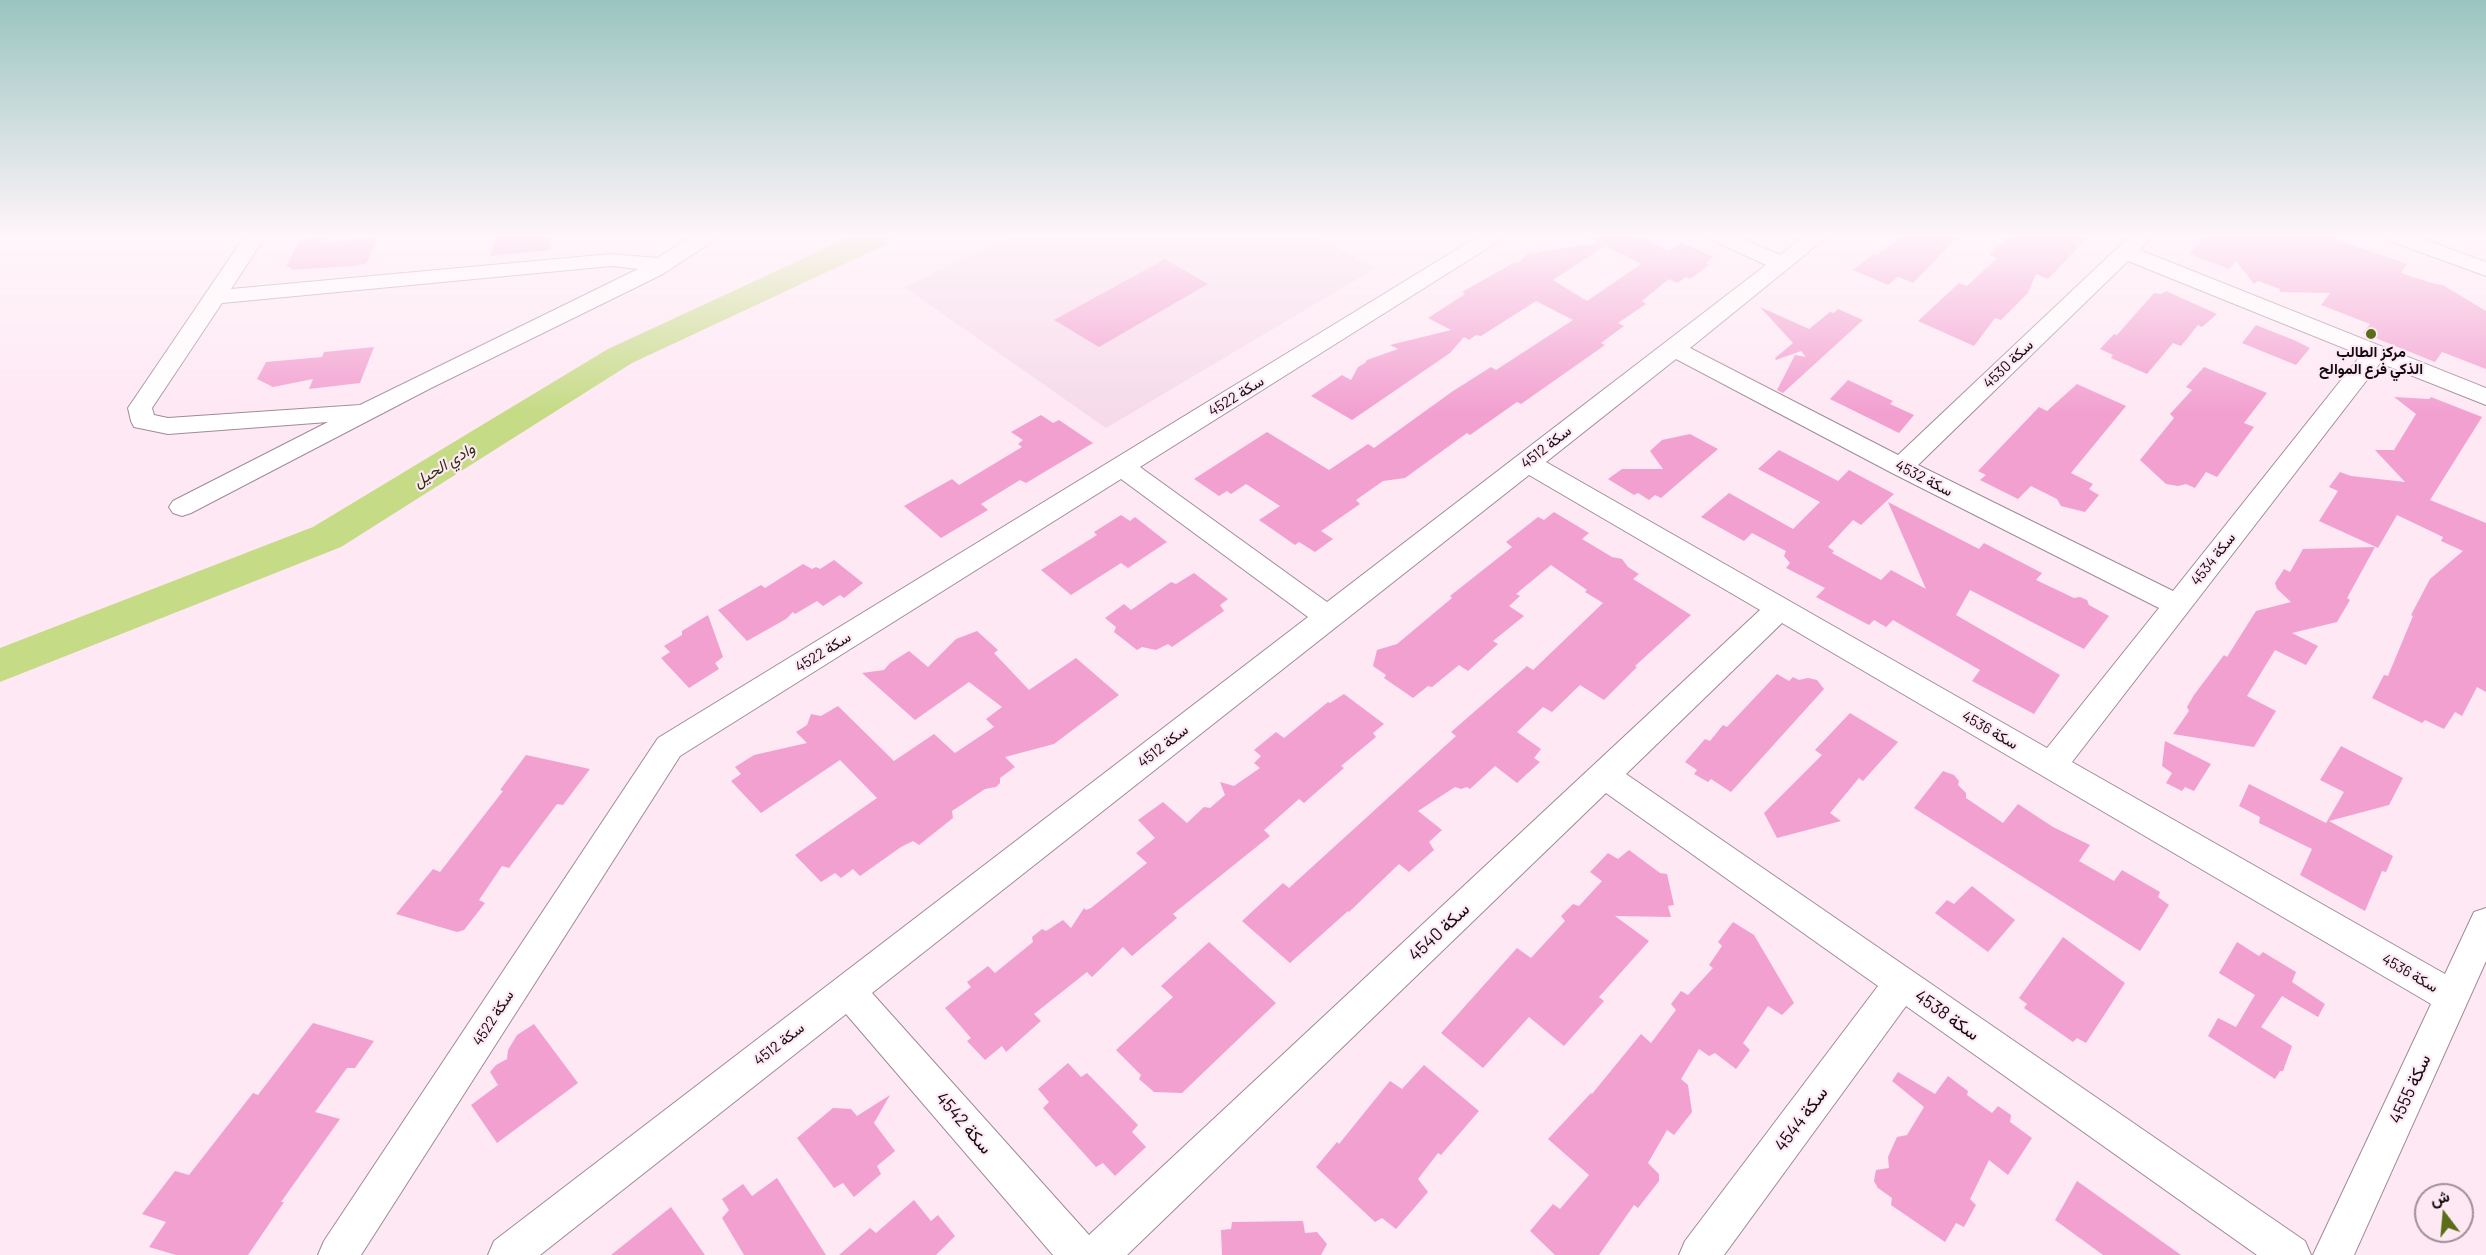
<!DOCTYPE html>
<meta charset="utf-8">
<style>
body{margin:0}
#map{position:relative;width:2486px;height:1255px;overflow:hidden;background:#fee8f4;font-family:Barlow,Vazirmatn,sans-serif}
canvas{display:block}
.north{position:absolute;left:2414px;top:1183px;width:60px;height:60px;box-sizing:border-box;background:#fee8f4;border:2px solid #9f8f98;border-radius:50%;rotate:344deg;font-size:16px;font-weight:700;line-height:24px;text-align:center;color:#110a0e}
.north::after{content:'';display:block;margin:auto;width:21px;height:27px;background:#5c6d19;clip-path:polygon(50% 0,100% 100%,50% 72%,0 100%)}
</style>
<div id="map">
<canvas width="2486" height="1255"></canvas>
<div class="north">ش</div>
</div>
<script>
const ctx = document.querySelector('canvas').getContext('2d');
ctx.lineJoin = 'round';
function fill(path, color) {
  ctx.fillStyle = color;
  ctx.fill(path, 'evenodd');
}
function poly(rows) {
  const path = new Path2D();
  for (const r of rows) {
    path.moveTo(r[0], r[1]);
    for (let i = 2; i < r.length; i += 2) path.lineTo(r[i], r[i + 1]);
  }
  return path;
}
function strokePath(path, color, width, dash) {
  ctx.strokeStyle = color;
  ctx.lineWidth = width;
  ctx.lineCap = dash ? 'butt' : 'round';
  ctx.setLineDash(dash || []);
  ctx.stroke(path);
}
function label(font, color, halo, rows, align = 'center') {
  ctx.font = font + ' Barlow,Vazirmatn,sans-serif';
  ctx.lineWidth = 4.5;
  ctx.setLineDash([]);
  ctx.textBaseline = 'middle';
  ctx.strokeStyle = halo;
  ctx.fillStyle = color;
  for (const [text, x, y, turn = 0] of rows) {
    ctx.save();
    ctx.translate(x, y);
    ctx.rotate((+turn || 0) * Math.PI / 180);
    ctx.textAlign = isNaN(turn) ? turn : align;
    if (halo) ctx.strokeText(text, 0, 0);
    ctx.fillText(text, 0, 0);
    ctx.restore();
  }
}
fill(poly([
 [1010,237,1317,237,1376,268,1106,428,904,287]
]), '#f6daea');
fill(poly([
 [850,237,891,237,887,244,632,363,341,547,0,682,0,648,313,527,608,349,850,237]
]), '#c5db85');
fill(poly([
 [326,237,324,242,377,238,367,263,356,266,291,270,291,267,286,267,299,241],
 [496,237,550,237,551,250,490,256],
 [1587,237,1642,237,1669,251,1681,242,1713,257,1706,263,1709,265,1690,279,1686,277,1677,283,1669,279,1642,301,1646,304,1618,323,1624,326,1601,343,1605,345,1521,404,1517,402,1470,435,1467,433,1405,478,1383,481,1356,500,1360,504,1321,531,1333,539,1315,552,1299,542,1295,545,1259,520,1280,506,1246,484,1231,494,1227,491,1219,496,1194,479,1267,432,1329,470,1368,444,1374,448,1453,391,1491,367,1496,370,1573,320,1536,301,1481,336,1476,335,1469,340,1464,337,1450,353,1352,420,1311,396,1342,375,1351,380,1358,367,1365,363,1367,360,1398,349,1390,345,1451,330,1428,318,1465,294,1462,292,1515,262,1518,263,1527,254,1597,243],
 [1605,246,1641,264,1587,301,1553,280],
 [1900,237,1958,237,1913,283,1898,277,1888,285,1853,270,1873,254,1877,255],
 [2009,237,2088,237,2048,279,2036,274,2028,293,2001,320,1995,318,1974,346,1918,321,1959,283,1967,286,1997,258,1989,255],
 [2204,237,2331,237,2407,264,2401,273,2435,284,2443,285,2486,311,2486,369,2442,352,2435,362,2363,333,2370,324,2321,305,2330,293,2280,292,2280,289,2258,281,2254,284,2236,261,2229,269,2189,254],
 [1165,259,1208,284,1099,347,1054,320],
 [2166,291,2217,314,2202,327,2198,325,2181,346,2173,343,2147,374,2111,358,2113,355,2100,349,2114,334,2117,335,2154,293,2161,294],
 [1760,307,1809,329,1830,312,1834,313,1838,309,1863,320,1783,393,1777,390,1795,355,1806,357,1801,351,1776,360,1775,358,1793,343],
 [2256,325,2296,341,2310,348,2296,365,2242,343],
 [374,347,360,383,309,389,313,379,273,387,257,379,266,362,322,357,324,352],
 [2204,367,2267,393,2244,423,2254,427,2217,477,2206,472,2195,488,2186,484,2178,486,2166,484,2140,460,2174,418,2170,414,2192,390,2186,387],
 [1848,380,1893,401,1890,404,1914,415,1899,433,1830,399],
 [2077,384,2126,406,2071,473,2093,484,2089,489,2099,495,2085,512,2061,506,2057,499,2031,486,2018,499,1980,480,1986,475,1978,471,2039,407,2047,411],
 [2394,397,2429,399,2431,397,2482,417,2430,500,2486,523,2486,692,2477,687,2462,716,2455,712,2444,729,2425,720,2422,723,2372,698,2384,675,2388,676,2413,616,2411,615,2430,579,2463,551,2441,541,2443,537,2397,515,2378,548,2319,521,2338,491,2329,487,2340,472,2351,476,2405,482,2375,450,2394,450,2416,414],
 [1041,415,1053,423,1059,420,1093,443,1026,483,1020,480,981,504,988,510,941,538,904,506,952,479,959,485,1022,447,1018,444,1023,440,1011,432],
 [1690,434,1718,449,1661,498,1655,495,1649,500,1638,493,1634,495,1608,479,1622,469,1663,469,1650,451,1662,440],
 [1779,450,1838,481,1849,470,1894,494,1861,525,1853,520,1828,547,1834,551,1832,553,1881,580,1891,570,1926,589,1888,502,1979,549,1984,543,2042,573,2036,580,2074,598,2080,597,2087,600,2089,605,2109,616,2084,649,1970,590,1956,615,2060,675,2034,714,1972,681,1980,670,1893,620,1886,627,1874,620,1869,625,1816,597,1825,588,1786,568,1790,563,1784,556,1786,551,1752,533,1744,541,1701,517,1729,493,1793,529,1820,502,1758,469],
 [1554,512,1589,533,1582,539,1612,557,1622,559,1628,567,1639,574,1633,579,1691,615,1635,666,1637,667,1604,700,1580,685,1552,712,1543,707,1517,732,1541,749,1534,758,1540,762,1517,783,1495,766,1470,789,1467,787,1461,789,1455,787,1418,811,1442,830,1429,842,1434,850,1409,872,1399,864,1349,912,1348,911,1290,963,1242,921,1283,883,1289,888,1456,736,1451,732,1527,666,1533,670,1603,603,1585,592,1587,590,1551,565,1516,594,1520,596,1509,606,1524,616,1493,641,1498,644,1468,671,1459,665,1432,687,1428,686,1413,698,1384,678,1386,675,1373,666,1377,650,1397,644,1452,598,1450,596,1512,547,1506,542,1538,517,1544,520],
 [1121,515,1130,521,1135,517,1167,542,1128,568,1121,563,1071,595,1041,570,1097,535,1094,532],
 [2375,547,2347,598,2350,600,2337,622,2292,633,2318,646,2306,665,2275,650,2247,696,2276,711,2254,747,2173,734,2189,711,2187,707,2194,695,2224,655,2227,657,2256,611,2291,602,2277,589,2275,583,2284,569,2290,572,2303,549],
 [834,560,863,583,844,598,840,595,823,606,817,601,795,614,793,612,786,619,747,641,718,610,761,585,765,588,803,564,812,569,816,567,820,569],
 [1194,573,1228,599,1220,605,1224,611,1172,647,1168,644,1156,650,1142,647,1137,650,1114,632,1116,627,1105,618,1124,604,1131,610,1171,582,1176,584],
 [708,615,723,657,715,663,719,669,689,688,661,658,670,652,664,646,682,635,682,631],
 [977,631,998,650,994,653,1029,690,1076,658,1119,695,1054,744,1005,757,1015,767,1000,778,1000,783,996,787,985,789,952,811,953,818,919,845,913,841,901,847,860,876,853,869,841,878,835,873,821,882,795,855,877,798,840,760,761,813,731,781,741,774,735,767,754,755,807,743,796,732,807,725,811,714,821,716,838,706,894,761,934,734,955,753,994,727,986,719,1002,707,969,682,915,720,862,673,884,670,890,663,909,651,928,667,956,639],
 [1777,674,1789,681,1793,677,1799,680,1808,678,1817,680,1824,689,1731,792,1711,779,1708,782,1694,774,1697,770,1685,762,1705,739,1710,741,1723,725,1727,727],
 [1344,694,1384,724,1373,733,1376,737,1341,766,1344,768,1304,803,1299,799,1264,830,1270,836,1173,914,1177,918,1132,956,1123,947,1092,977,1087,972,1034,1014,1041,1021,1006,1052,1002,1046,985,1060,967,1041,971,1038,945,1008,971,987,967,982,988,966,995,973,1033,942,1032,937,1042,929,1046,931,1063,920,1071,928,1084,908,1086,910,1091,908,1147,863,1136,853,1155,838,1138,820,1163,802,1187,823,1204,807,1210,808,1225,795,1220,782,1234,786,1260,768,1254,763,1261,756,1254,750,1276,732,1284,738,1328,702,1330,703],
 [1850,713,1898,742,1863,781,1859,778,1830,813,1841,821,1777,838,1764,813,1822,755,1815,750],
 [2165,741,2211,764,2194,791,2185,787,2182,791,2166,783,2172,773,2162,766],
 [2341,746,2403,778,2389,805,2329,821,2393,856,2386,872,2382,871,2365,911,2300,875,2312,849,2259,823,2260,817,2239,806,2249,784,2326,823,2344,792,2320,780],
 [526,755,590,769,563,805,557,804,509,868,502,866,479,900,485,903,464,930,457,932,396,914,433,869,440,872,503,791,500,790],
 [1943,771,1954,775,1959,781,1958,785,1966,793,1966,798,2003,823,2018,804,2053,827,2090,845,2079,861,2114,881,2122,870,2160,892,2158,897,2169,905,2140,951,1914,808],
 [1629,850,1660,873,1667,874,1674,905,1668,906,1671,917,1615,916,1649,941,1599,997,1604,1001,1564,1046,1529,1017,1483,1068,1441,1033,1517,948,1531,958,1565,921,1561,916,1573,904,1579,906,1602,881,1590,872,1608,853,1618,859],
 [1972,886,2015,920,1988,952,1935,913,1947,900,1954,904],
 [1733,922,1754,935,1794,1003,1782,1015,1768,1006,1743,1043,1750,1050,1736,1069,1715,1053,1709,1056,1699,1049,1681,1079,1688,1085,1692,1112,1674,1135,1667,1130,1648,1163,1659,1174,1659,1181,1638,1208,1634,1205,1599,1255,1555,1255,1530,1231,1553,1204,1560,1209,1589,1175,1548,1139,1591,1093,1592,1094,1641,1034,1651,1043,1676,1010,1671,1004,1681,991,1688,995,1713,968,1709,965,1722,946,1718,942],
 [2063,937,2125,983,2086,1043,2077,1038,2073,1042,2037,1017,2024,1008,2027,1004,2019,998],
 [1209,942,1276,1003,1182,1093,1154,1092,1139,1079,1141,1075,1116,1050,1173,997,1161,986],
 [2237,942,2259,956,2263,952,2296,972,2292,982,2325,1004,2318,1017,2282,996,2261,1027,2292,1046,2283,1071,2280,1071,2275,1079,2208,1036,2218,1018,2236,1027,2255,995,2219,973],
 [313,1023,374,1041,355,1068,347,1068,315,1112,340,1119,281,1202,284,1202,248,1255,176,1255,149,1247,166,1222,142,1214,175,1171,189,1175,253,1093,258,1095],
 [534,1024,578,1083,497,1143,471,1105,498,1085,490,1072,496,1065,507,1059,508,1050,517,1035],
 [1068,1063,1081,1077,1087,1073,1138,1125,1132,1132,1146,1147,1115,1176,1103,1163,1096,1167,1043,1108,1049,1102,1038,1089],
 [1424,1065,1479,1111,1441,1155,1438,1153,1418,1179,1428,1192,1396,1229,1382,1218,1375,1222,1316,1167,1337,1142,1339,1144,1390,1081,1402,1089],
 [1898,1072,1935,1094,1948,1076,1968,1091,1967,1095,1992,1113,1998,1106,2011,1115,2010,1122,2032,1138,2008,1175,1989,1160,1970,1199,1976,1205,1964,1227,1956,1223,1945,1242,1891,1205,1892,1198,1878,1188,1874,1181,1876,1170,1889,1168,1888,1157,1897,1137,1907,1135,1924,1107,1892,1081],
 [890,1095,874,1123,895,1151,877,1166,881,1174,854,1197,843,1183,834,1188,797,1138,833,1108,851,1109,857,1116],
 [777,1178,826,1255,744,1255,722,1218,729,1210,722,1199,743,1184,752,1196],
 [2077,1181,2181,1255,2103,1255,2055,1220],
 [914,1200,931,1221,938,1215,955,1236,936,1255,839,1255,870,1228,876,1233],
 [671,1207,705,1255,611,1255],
 [1303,1221,1305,1233,1317,1232,1327,1244,1321,1255,1222,1255,1221,1230,1231,1229,1232,1222]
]), '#f2a0d0');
const minor = poly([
 [244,237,265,237,231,289,611,254,657,258,691,237,716,237,713,241,663,274,431,388,191,513,182,516,173,513,169,507,173,501,328,422,168,434,134,427,131,421,128,408,244,237],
 [611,266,638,269,360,405,168,418,154,415,152,408,222,303,611,266],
 [1477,237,1502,237,1499,241,1140,467,1327,602,1766,265,1714,241,1711,237,1739,237,1780,255,1803,237,1827,237,1690,348,1898,455,2129,237,2148,237,2150,239,2140,250,2486,388,2486,405,2380,363,2072,762,2445,974,2474,912,2486,908,2486,961,2354,1255,2313,1255,2431,1004,1782,623,1626,774,2305,1241,2311,1255,2257,1255,1906,1006,1724,1255,1679,1255,1685,1241,1878,986,1606,793,1127,1255,1053,1255,846,1014,540,1255,488,1255,494,1241,1308,617,1121,479,680,756,361,1255,318,1255,324,1241,658,738,1477,237],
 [2128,261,2361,355,2173,591,1918,465,2128,261],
 [1676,359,1892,473,2159,608,2047,748,1546,462,1676,359],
 [1529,475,1760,610,1089,1235,872,993,1529,475],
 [2387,237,2418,237,2486,262,2486,276,2390,241,2387,237]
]);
strokePath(minor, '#9f8b96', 2);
fill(minor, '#fff');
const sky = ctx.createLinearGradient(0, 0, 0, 413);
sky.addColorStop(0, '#9ac4c0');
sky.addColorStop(0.57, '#fff5fa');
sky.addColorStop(1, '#fff5fa00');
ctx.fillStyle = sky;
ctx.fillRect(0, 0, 2486, 413);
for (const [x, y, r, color] of [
 [2371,334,6,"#5c6d19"]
]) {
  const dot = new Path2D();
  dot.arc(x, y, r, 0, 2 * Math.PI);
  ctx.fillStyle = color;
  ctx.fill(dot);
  strokePath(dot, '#fee8f4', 2);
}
label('bold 15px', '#110a0e', '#fee8f4', [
 ["مركز الطالب",2371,352],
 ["الذكي فرع الموالح",2371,369]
]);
label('15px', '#110a0e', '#fee8f4', [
 ["سكة 4530",2008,364,-44],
 ["سكة 4522",1236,396,-32],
 ["سكة 4512",1546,447,-38],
 ["سكة 4532",1924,478,27],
 ["سكة 4534",2213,559,-52],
 ["سكة 4522",823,652,-32],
 ["سكة 4536",1990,730,30],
 ["سكة 4512",1163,746,-38],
 ["سكة 4536",2410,973,30],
 ["سكة 4522",493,1018,-57],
 ["سكة 4512",779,1044,-38]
]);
label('italic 16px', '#2b330e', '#fee8f4', [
 ["وادي الحيل",444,465,-32]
]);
label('18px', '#110a0e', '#fee8f4', [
 ["سكة 4540",1439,932,-43],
 ["سكة 4538",1947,1015,35],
 ["سكة 4555",2410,1089,-65],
 ["سكة 4544",1801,1119,-53],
 ["سكة 4542",964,1123,49]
]);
</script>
